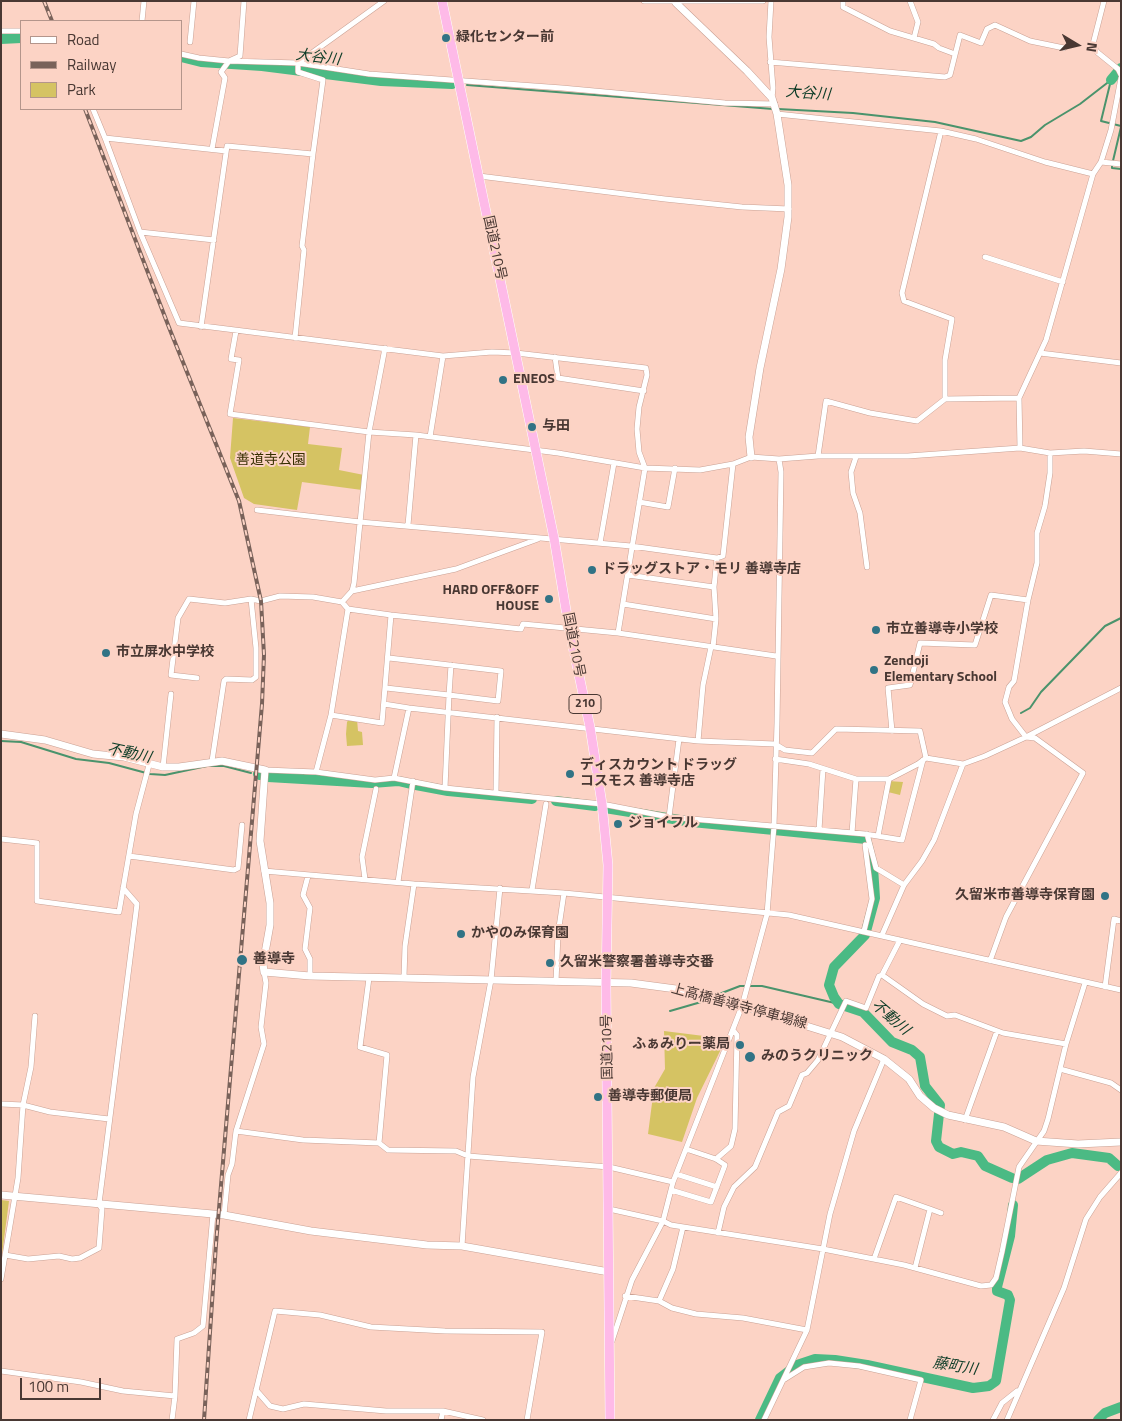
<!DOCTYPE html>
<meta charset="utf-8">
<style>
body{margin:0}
#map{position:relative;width:1122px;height:1421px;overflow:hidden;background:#fcd3c5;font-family:"Titillium Web",sans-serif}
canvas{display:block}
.frame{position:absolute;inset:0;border:2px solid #493833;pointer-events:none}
.legend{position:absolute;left:20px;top:20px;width:162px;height:90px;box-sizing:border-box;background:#fcd3c5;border:1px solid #b4958b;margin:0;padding:6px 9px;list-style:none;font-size:15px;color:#493833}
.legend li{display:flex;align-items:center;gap:10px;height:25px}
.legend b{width:25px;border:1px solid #b4958b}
.north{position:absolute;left:1052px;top:20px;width:50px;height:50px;-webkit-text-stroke:4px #fcd3c5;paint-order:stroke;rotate:99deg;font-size:14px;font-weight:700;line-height:20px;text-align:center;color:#493833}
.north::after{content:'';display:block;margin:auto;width:18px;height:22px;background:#493833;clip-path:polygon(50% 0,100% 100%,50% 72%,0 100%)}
.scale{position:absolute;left:20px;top:1378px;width:81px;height:22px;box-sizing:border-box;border:2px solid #493833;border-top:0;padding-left:6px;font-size:15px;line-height:18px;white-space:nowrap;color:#493833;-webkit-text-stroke:4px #fcd3c5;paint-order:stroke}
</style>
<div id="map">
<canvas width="1122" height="1421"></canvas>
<div class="frame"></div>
<ul class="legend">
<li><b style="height:6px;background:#fff"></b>Road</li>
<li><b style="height:6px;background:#79625a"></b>Railway</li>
<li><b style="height:14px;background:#d5c363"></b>Park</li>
</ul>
<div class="north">N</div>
<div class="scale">100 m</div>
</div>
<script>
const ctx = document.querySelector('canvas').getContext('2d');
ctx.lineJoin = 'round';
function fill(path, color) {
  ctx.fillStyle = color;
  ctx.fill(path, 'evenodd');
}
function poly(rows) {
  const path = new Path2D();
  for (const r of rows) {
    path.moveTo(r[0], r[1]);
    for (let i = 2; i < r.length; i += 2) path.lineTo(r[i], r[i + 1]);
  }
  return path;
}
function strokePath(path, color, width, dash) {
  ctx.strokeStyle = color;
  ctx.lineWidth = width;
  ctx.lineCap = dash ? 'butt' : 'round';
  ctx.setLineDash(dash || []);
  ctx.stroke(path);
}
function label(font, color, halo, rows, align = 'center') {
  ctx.font = font + ' "Titillium Web","Noto Sans JP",sans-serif';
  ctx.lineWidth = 4;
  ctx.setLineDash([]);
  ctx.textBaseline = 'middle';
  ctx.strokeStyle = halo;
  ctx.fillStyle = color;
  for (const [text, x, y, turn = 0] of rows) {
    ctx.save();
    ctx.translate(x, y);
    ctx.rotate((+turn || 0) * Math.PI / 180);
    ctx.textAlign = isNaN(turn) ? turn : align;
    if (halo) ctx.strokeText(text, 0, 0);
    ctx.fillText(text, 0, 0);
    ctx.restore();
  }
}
fill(poly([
 [233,418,310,427,308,444,342,448,339,470,364,475,362,490,302,482,297,510,254,504,244,498,230,458],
 [350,718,357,719,358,731,362,732,363,745,347,746,346,734,347,722],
 [888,781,903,782,900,795,888,792],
 [664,1031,704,1036,723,1045,697,1098,682,1142,648,1134,654,1088,665,1069],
 [1,1200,9,1201,1,1262]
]), '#d5c363');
strokePath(poly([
 [1111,80,1101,121,1121,126],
 [467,85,773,109],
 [778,109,853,113,935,122,1021,141,1031,137,1045,125,1080,104,1111,80],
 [1121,127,1112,165,1112,168,1121,169],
 [1021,713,1030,708,1041,692,1105,626,1121,618],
 [1,741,21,742,76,759,109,763,150,774,165,775,207,766,224,766,251,773],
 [714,996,740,986,762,986,839,1004],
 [670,1011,708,1000]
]), '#4a936c', 2);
strokePath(poly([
 [1,39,21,38],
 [181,57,201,62,262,66,381,81,452,84],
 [1111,80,1121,68],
 [258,774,260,775],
 [268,777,372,783,398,781,411,784],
 [416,785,448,791,532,799],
 [556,801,595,806],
 [605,808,692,822,866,839,873,867,875,898,865,935,834,967,829,985,834,997,839,1004,863,1012,892,1042,912,1050,920,1057,925,1086,940,1105,936,1141,939,1147,953,1154,961,1152,978,1156,985,1166,1012,1178],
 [1018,1179,1047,1160,1072,1153,1109,1158,1118,1166],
 [760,1420,780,1378,797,1365,815,1359,835,1360,867,1365,973,1388,989,1386,996,1381,1010,1300,1008,1295,997,1291,997,1287,1010,1236,1013,1205],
 [1098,1420,1105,1413,1121,1407]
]), '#4bba84', 10);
const street = poly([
 [644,1,763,1],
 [771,1,769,37,773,88,772,98],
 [843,1,843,7,890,31,934,44,939,48,955,54],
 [910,1,918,22,914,38],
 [1104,1,1093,44,1097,52,1118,69,1121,75],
 [142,21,144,1],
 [1,31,21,31],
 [190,42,194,1],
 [181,54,199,58,229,61,298,63,369,74,562,88,725,103,775,104],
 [770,62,945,77,950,75,960,35,981,43,987,29,995,25,1030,41,1064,48],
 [298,63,384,1],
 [93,109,105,138],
 [777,114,941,131,976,139,1045,162,1093,174],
 [941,131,902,293,904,301,952,319,945,360,945,399],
 [212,149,225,78,221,72,229,61,240,56,244,1],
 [226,151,105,138,140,232,179,323,443,356,492,352,516,353,646,368,647,375,639,407,637,429,639,452,645,468,618,633],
 [1101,162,1121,164],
 [479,176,665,199,742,207,789,209],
 [140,232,214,240],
 [985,257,1063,282],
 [201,327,227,146,313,154,323,80,298,72,298,63],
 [236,331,231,359,239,360,230,414,369,432,416,435,558,453,645,468,700,470,733,464,751,457,779,459,818,456,908,456,1020,448,1050,453,1084,451,1121,454],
 [295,338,304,250,302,246,313,154],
 [1040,353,1121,363],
 [555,357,558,378,644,391],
 [430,437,443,356],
 [1020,448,1019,398,1046,340,1093,174,1101,162,1111,130,1121,78],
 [818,456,826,401,870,413,917,421,945,399,1019,398],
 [856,457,851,472,853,493,860,513,867,567],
 [639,502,668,507,675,468],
 [257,510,360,522,631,546,717,558,714,587,716,619,713,647],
 [408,525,416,435],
 [600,543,614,463],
 [717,558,723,556,733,464],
 [628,575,714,587],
 [352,591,456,569,538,539],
 [342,602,352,591,354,583,369,432,385,348],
 [623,604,716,619],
 [389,658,501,671,498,701,449,695,445,788],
 [197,678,171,675,178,618,189,599,225,603,251,599,261,601,280,596,313,597,342,602,348,609,391,615,521,629,523,624,618,633,776,656],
 [386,688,449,695,451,665],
 [384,704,409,708,394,778],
 [409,708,698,741,775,744,785,750,812,753,836,729,920,731,926,758],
 [331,715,382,723,391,615],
 [892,731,888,688,910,685,920,643,975,645,991,595,1028,600],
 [698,741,703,685,711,647],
 [775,759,809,764,856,779,889,779,918,764,926,758,963,764,985,756,1026,737,1121,688],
 [212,761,224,681,226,679,252,680,256,677,256,648,251,599],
 [163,767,171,694],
 [265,770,316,772,375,780,394,778,445,788,602,804,669,817,865,834,902,840,923,760],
 [316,772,331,715,348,609],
 [496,793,497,717],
 [669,817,679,739],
 [819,830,823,769],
 [852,833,856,779],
 [867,834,876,868,904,885],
 [878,836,889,779],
 [1,839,37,843,37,901,119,912,136,814,149,765],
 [129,856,234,870,238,868,242,825],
 [264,871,414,884,564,893,789,915,1121,990],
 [308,876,303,895,310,908,305,949,310,959,310,976],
 [365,879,362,857,376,789],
 [398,882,413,781],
 [532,890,546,804],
 [864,931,872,899,865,845],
 [882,935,904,885,922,861,934,840,963,764],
 [900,940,882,975,923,1004,947,1016,955,1015,1003,1033,1066,1044],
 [990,961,1006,917,1083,773,1035,738,1026,737,1012,719,1005,702,1009,687,1014,681,1028,600,1037,563,1037,533,1045,506,1050,473,1050,453],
 [404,977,405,946,414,884],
 [369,978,360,1047,387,1055,379,1143],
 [556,982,558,934,564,893],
 [1105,987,1114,919,1121,921],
 [1060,1069,1111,1083,1121,1090],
 [1,1104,23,1105,50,1112,109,1119],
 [965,1120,997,1031],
 [236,1131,303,1140,379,1143,388,1150,456,1151,468,1156,609,1167,673,1182],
 [716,1159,731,1146,735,1129,737,1035,733,1030],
 [676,1174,717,1187],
 [671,1190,711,1202,725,1165,716,1159,686,1149],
 [609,1209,663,1221,671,1225,823,1249,904,1265,981,1286,991,1285,996,1278,1002,1252,1019,1167,1044,1131,1048,1119,1066,1044,1085,983],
 [930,1209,941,1213],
 [224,1215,228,1175,232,1164,236,1131,264,1044,261,1027,266,983,264,972],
 [718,1233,724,1207,734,1187,755,1167,778,1112,789,1106,802,1075,807,1073,818,1060,846,1001,866,1008,879,976,882,975],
 [462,1246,473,1077,491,980,500,888],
 [5,1255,28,1259,59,1256,72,1259,80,1258,99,1248,102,1209,99,1204,137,904,123,888],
 [874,1259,896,1197,930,1209,915,1268],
 [1,1279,18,1178,23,1105,31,1067,35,1016],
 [625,1296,659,1301,672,1308,696,1314,743,1318,807,1330],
 [659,1301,673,1269,683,1227],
 [612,1341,632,1280,663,1221,673,1182,742,1006,767,914,774,826,777,723,781,472,779,459],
 [1,1371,81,1382,123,1391,175,1396],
 [785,1379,804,1367,829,1363,859,1366,921,1380,910,1420],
 [256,1390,270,1406,283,1409,304,1404,386,1411,443,1411],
 [172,1420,175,1396,177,1339,194,1333,203,1326,213,1214],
 [249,1420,275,1311,320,1315,371,1327,445,1331,542,1332,527,1420],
 [441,1420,443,1411,483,1420],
 [764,1420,807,1330,830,1214,841,1176,854,1131,884,1059],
 [993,1420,1002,1403,1017,1391],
 [1007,1420,1064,1288,1086,1219,1100,1197,1121,1173]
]);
const secondary = poly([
 [676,3,747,71,772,98,777,114,788,185,788,217,781,269,760,368,749,437,751,457],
 [1,734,45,740,93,754,124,757,163,767,179,767,222,761,265,770,260,841,270,903,270,925,263,964,264,972,310,976,631,983,676,989,742,1006,842,1037,884,1059,909,1079,920,1096,934,1108,948,1115,1004,1127,1036,1141,1078,1144,1121,1142],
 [1,1195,224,1215,311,1231,427,1245,462,1246,609,1272]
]);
const highway = poly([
 [442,1,554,538,569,628,590,727,602,804,608,865,606,984,610,1420]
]);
strokePath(street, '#c9a194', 6);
strokePath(secondary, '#c9a194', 8);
strokePath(highway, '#fff', 10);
strokePath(street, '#fff', 5);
strokePath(secondary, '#fff', 7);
strokePath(highway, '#febae8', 9);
const rail = poly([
 [44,1,52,21],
 [85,109,170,330,239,501,261,601,264,655,262,704,216,1244,204,1420]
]);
strokePath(rail, '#79625a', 4);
strokePath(rail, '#fcd3c5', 2, [5.5]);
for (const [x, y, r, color] of [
 [446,38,5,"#317385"],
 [503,380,5,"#317385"],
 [532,427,5,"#317385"],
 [592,570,5,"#317385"],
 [549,599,5,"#317385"],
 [876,630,5,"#317385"],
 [106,653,5,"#317385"],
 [874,670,5,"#317385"],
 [570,774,5,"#317385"],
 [618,824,5,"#317385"],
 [1105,896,5,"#317385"],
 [461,934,5,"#317385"],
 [242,960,6,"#317385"],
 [550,963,5,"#317385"],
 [740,1045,5,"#317385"],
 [750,1057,6,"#317385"],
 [598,1097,5,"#317385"]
]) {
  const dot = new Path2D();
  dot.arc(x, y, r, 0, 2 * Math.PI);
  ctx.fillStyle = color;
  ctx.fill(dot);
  strokePath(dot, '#fcd3c5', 2);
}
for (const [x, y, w] of [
 [585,704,32]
]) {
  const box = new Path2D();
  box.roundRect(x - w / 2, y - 9.5, w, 19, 4);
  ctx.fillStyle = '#fcd3c5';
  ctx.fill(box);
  strokePath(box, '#493833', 1);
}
label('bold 12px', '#493833', null, [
 ["210",585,704]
]);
label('bold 14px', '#493833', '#fcd3c5', [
 ["緑化センター前",456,38],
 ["ENEOS",513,380],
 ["与田",542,427],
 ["ドラッグストア・モリ 善導寺店",602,570],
 ["HARD OFF&OFF",539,591,"right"],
 ["HOUSE",539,607,"right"],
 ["市立善導寺小学校",886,630],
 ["市立屏水中学校",116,653],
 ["Zendoji",884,662],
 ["Elementary School",884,678],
 ["ディスカウント ドラッグ",580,766],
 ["コスモス 善導寺店",580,782],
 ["ジョイフル",628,824],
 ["久留米市善導寺保育園",1095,896,"right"],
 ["かやのみ保育園",471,934],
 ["善導寺",253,960],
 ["久留米警察署善導寺交番",560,963],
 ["ふぁみりー薬局",730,1045,"right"],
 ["みのうクリニック",761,1057],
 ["善導寺郵便局",608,1097]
], 'left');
label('14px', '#493833', '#fcd3c5', [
 ["国道210号",494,248,78],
 ["国道210号",573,645,79],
 ["上高橋善導寺停車場線",739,1007,15],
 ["国道210号",608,1047,-91]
]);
label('14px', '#372f00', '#fcd3c5', [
 ["善道寺公園",271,461]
]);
label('italic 15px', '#0d3c27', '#fcd3c5', [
 ["大谷川",318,58,7],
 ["大谷川",808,94,4],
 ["不動川",129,754,12],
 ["不動川",890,1018,40],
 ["藤町川",955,1367,9]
]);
</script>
